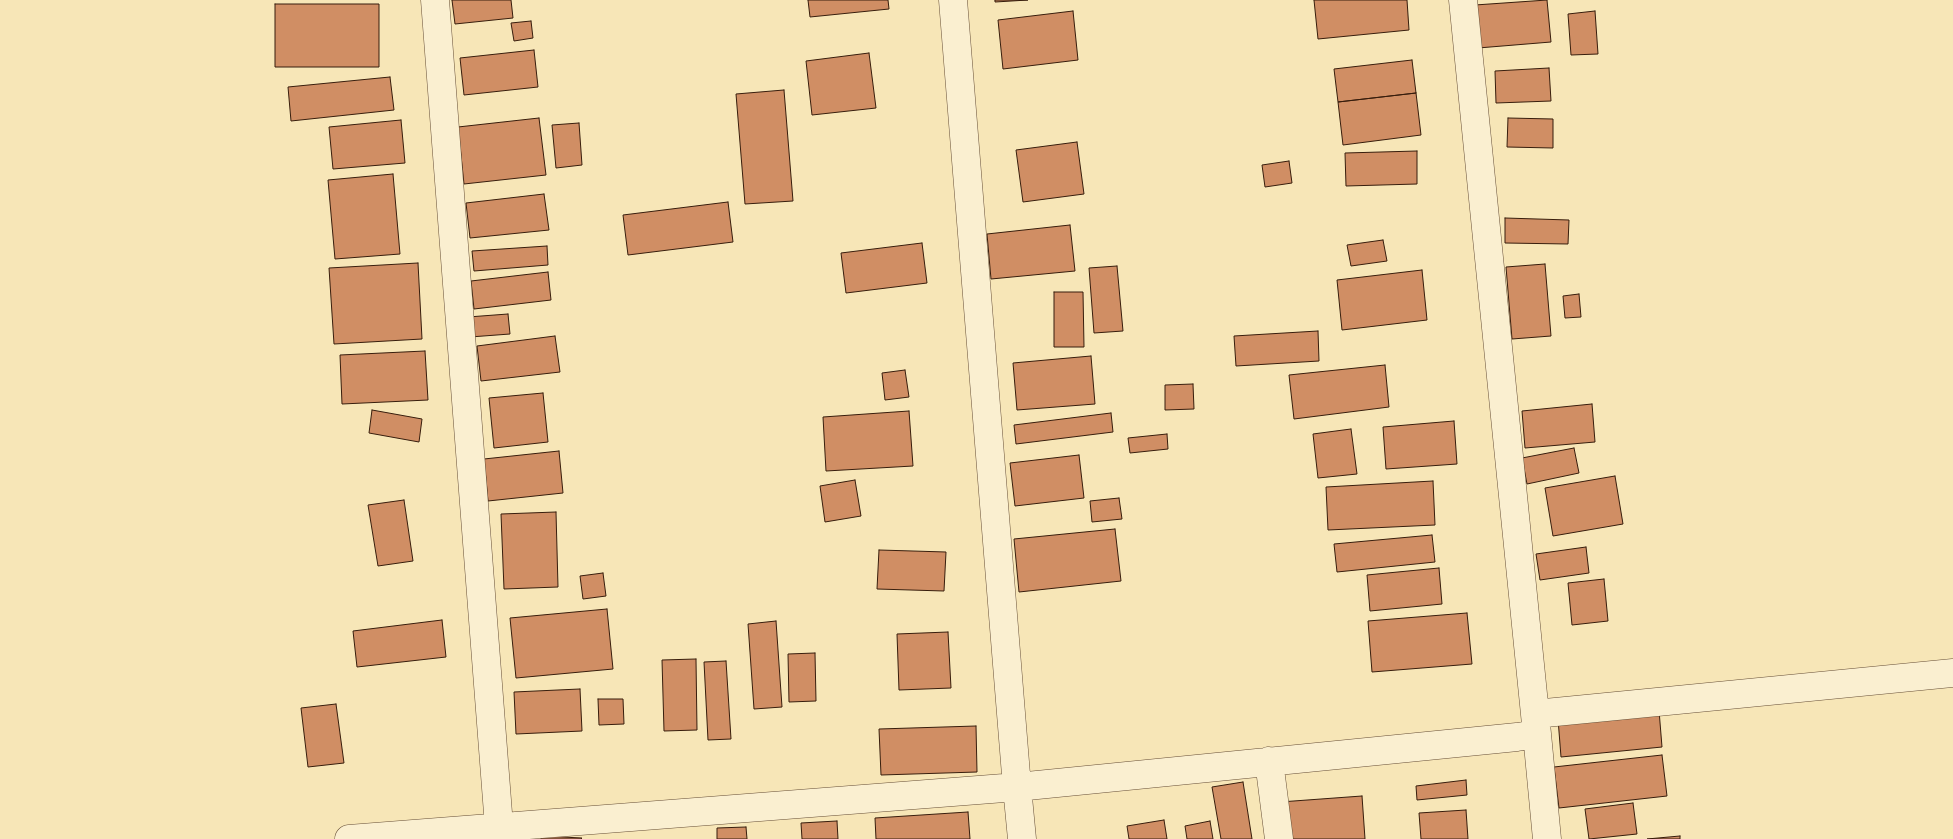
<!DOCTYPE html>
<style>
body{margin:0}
canvas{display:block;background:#f7e6b7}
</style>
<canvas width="1953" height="839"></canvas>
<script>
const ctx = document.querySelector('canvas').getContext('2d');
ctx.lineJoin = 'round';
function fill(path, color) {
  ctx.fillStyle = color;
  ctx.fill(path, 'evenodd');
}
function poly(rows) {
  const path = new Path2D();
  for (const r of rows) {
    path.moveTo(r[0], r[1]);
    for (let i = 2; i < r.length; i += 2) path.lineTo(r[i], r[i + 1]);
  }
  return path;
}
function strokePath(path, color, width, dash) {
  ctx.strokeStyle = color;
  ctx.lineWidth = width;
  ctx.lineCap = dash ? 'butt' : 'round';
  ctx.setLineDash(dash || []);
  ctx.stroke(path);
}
const building = poly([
 [452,0,511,0,513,18,455,24,452,0],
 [808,0,888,0,889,9,810,17,808,0],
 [995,0,1028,0,995,2,995,0],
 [1314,0,1407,0,1409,30,1318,39,1314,0],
 [1547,0,1551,42,1478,48,1475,5,1547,0],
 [275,4,379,4,379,67,275,67,275,4],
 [1073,11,1078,60,1003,69,998,20,1073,11],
 [1595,11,1598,54,1571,55,1568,14,1595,11],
 [531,21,533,38,514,41,511,23,531,21],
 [534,50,538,87,464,95,460,58,534,50],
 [869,53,876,108,812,115,806,61,869,53],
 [1412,60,1416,93,1338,102,1334,69,1412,60],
 [1549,68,1551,101,1496,103,1495,71,1549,68],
 [390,77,394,110,291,121,288,87,390,77],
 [784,90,793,201,745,204,736,94,784,90],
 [1416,93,1421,135,1343,145,1338,102,1416,93],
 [539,118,546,175,464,184,458,127,539,118],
 [1508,118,1553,119,1553,148,1507,147,1508,118],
 [401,120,405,163,333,169,329,127,401,120],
 [579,123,582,165,556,168,552,125,579,123],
 [1077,142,1084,194,1023,202,1016,150,1077,142],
 [1417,151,1417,184,1346,186,1345,153,1417,151],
 [1289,161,1292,183,1265,187,1262,165,1289,161],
 [393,174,400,254,335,259,328,180,393,174],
 [544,194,549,230,470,238,466,203,544,194],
 [728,202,733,242,628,255,623,215,728,202],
 [1505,218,1569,220,1568,244,1505,243,1505,218],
 [1070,225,1075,271,991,279,987,234,1070,225],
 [1383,240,1387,261,1351,266,1347,245,1383,240],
 [922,243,927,283,846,293,841,253,922,243],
 [547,246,548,265,474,271,472,251,547,246],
 [418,263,422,339,334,344,329,268,418,263],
 [1545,264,1551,336,1512,339,1506,267,1545,264],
 [1117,266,1123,331,1094,333,1089,268,1117,266],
 [1422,270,1427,320,1342,330,1337,280,1422,270],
 [548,272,551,300,474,309,471,281,548,272],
 [1054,292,1083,292,1084,347,1054,347,1054,292],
 [1579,294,1581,317,1565,318,1563,296,1579,294],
 [508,314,510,334,470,337,468,317,508,314],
 [1318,331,1319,361,1236,366,1234,336,1318,331],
 [555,336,560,372,481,381,477,346,555,336],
 [425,351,428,400,342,404,340,355,425,351],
 [1091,356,1095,404,1017,410,1013,363,1091,356],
 [1385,365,1389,407,1294,419,1289,375,1385,365],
 [905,370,909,397,885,400,882,373,905,370],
 [1193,384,1194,409,1165,410,1165,385,1193,384],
 [543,393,548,442,494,448,489,398,543,393],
 [1592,404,1595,442,1525,448,1522,411,1592,404],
 [372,410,422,419,419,442,369,433,372,410],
 [909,411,913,466,826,471,823,417,909,411],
 [1111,413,1113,432,1016,444,1014,425,1111,413],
 [1454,421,1457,464,1386,469,1383,427,1454,421],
 [1351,429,1357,474,1318,478,1313,434,1351,429],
 [1167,434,1168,449,1130,453,1128,438,1167,434],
 [1574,448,1579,473,1527,484,1522,458,1574,448],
 [559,451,563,493,488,501,484,459,559,451],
 [1079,455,1084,498,1015,506,1010,463,1079,455],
 [1615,476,1623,524,1553,536,1545,488,1615,476],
 [855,480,861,516,825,522,820,486,855,480],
 [1433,481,1435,525,1328,530,1326,487,1433,481],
 [1119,498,1122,519,1092,522,1090,501,1119,498],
 [404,500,413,561,378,566,368,505,404,500],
 [556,512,558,587,504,589,501,514,556,512],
 [1115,529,1121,581,1019,592,1014,539,1115,529],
 [1432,535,1435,562,1337,572,1334,544,1432,535],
 [1586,547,1589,573,1540,580,1536,554,1586,547],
 [879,550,946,552,944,591,877,589,879,550],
 [1439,568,1442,604,1370,611,1367,575,1439,568],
 [603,573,606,596,583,599,580,576,603,573],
 [1604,579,1608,621,1572,625,1568,583,1604,579],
 [607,609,613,669,516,678,510,618,607,609],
 [1467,613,1472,664,1372,672,1368,621,1467,613],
 [442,620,446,657,357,667,353,631,442,620],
 [776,621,782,707,754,709,748,624,776,621],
 [948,632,951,688,899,690,897,634,948,632],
 [815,653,816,701,789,702,788,654,815,653],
 [696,659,697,730,664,731,662,660,696,659],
 [726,661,731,739,708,740,704,662,726,661],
 [580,689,582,731,516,734,514,692,580,689],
 [598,699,623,699,624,724,599,725,598,699],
 [336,704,344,763,308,767,301,708,336,704],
 [1659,710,1662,747,1561,757,1558,719,1659,710],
 [976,726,977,772,881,775,879,729,976,726],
 [1662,755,1667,796,1559,808,1554,767,1662,755],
 [1466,780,1467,795,1417,800,1416,786,1466,780],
 [1243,782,1252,839,1221,839,1212,787,1243,782],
 [1362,796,1365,839,1282,839,1280,802,1362,796],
 [1633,803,1637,834,1589,839,1585,809,1633,803],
 [1466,810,1468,839,1421,839,1419,813,1466,810],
 [968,812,970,839,876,839,875,818,968,812],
 [1164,820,1167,839,1129,839,1127,826,1164,820],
 [837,821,838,839,802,839,801,823,837,821],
 [1210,821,1213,839,1187,839,1185,826,1210,821],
 [746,827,747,839,717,839,717,828,746,827],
 [541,836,582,838,581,839,541,839,541,836],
 [1680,836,1680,839,1647,839,1680,836]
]);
fill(building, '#d08e64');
strokePath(building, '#371d0c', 1);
const minor = poly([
 [435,0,500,839],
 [1535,714,1953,673],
 [1537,734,1547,839],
 [1269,761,1279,839],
 [349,839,1017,787,953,0],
 [1022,839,1017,787,1517,737,1537,734,1463,0]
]);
strokePath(minor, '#674f37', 29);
strokePath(minor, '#faefd0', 28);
</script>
